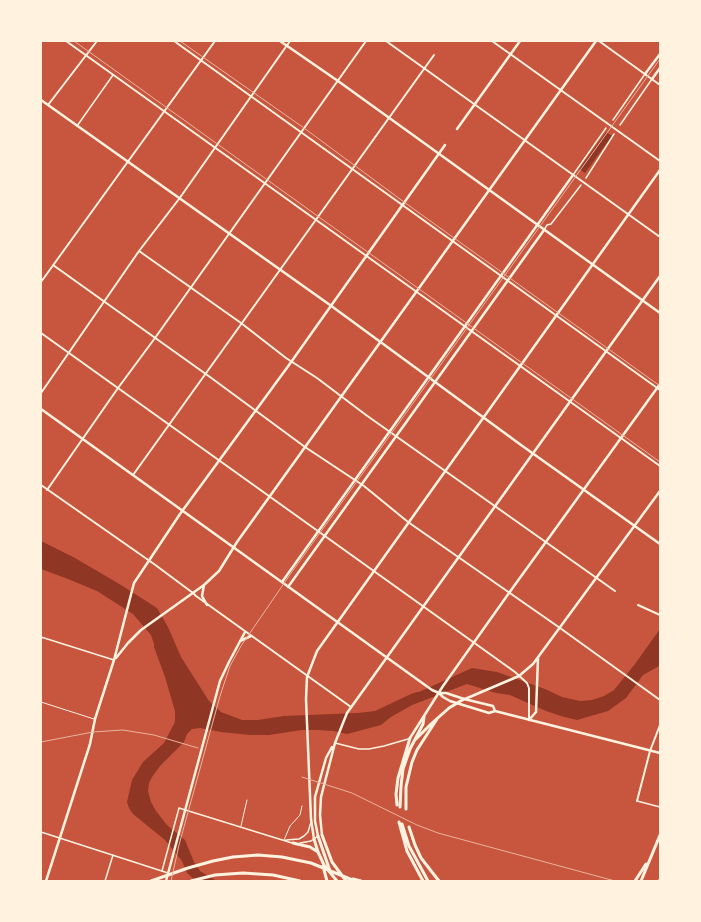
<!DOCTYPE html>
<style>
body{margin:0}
#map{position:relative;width:701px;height:922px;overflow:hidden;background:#c8553d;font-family:Quicksand,sans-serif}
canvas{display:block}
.frame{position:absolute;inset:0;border:42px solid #fff3e0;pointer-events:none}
</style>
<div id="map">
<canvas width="701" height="922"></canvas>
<div class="frame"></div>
</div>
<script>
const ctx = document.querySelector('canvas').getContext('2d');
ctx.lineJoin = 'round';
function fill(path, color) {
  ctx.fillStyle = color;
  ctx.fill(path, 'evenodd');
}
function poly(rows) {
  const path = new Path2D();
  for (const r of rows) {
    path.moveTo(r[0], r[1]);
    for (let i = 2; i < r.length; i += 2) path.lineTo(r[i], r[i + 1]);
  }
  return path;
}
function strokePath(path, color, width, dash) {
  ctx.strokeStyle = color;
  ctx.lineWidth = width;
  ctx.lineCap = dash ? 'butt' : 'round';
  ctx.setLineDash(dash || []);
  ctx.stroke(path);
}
fill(poly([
 [606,132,612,136,585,173,579,169],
 [41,541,75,558,121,585,157,608,168,627,181,657,209,701,221,712,242,720,258,720,284,716,358,713,375,711,411,694,417,692,419,692,472,668,497,672,545,689,562,697,580,701,592,700,604,696,614,690,635,664,660,629,660,664,659,666,643,675,626,698,608,711,577,720,561,716,546,711,510,695,496,693,467,684,412,705,391,717,381,725,347,734,333,731,318,730,302,730,269,735,250,735,221,732,200,728,192,729,187,734,184,742,160,766,152,777,149,783,148,791,151,802,156,811,167,825,185,840,194,862,200,871,215,880,223,881,196,881,187,873,182,861,165,840,133,814,129,808,127,802,132,780,143,762,164,743,175,722,175,711,165,677,154,647,154,644,151,635,133,614,97,591,68,579,41,569]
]), '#8f3625');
strokePath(poly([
 [41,702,94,719],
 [241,826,247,800],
 [284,840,290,826,300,815,302,806]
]), '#fff3e0', 1);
strokePath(poly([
 [613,120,645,74],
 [620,125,652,79],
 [573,175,606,128],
 [586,178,614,134],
 [544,230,547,225,551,224,581,185]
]), '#fff3e0', 1.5);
strokePath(poly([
 [77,126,113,75],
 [41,637,114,660],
 [335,743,359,749,369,749,384,746,408,739],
 [637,801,660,807],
 [41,832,168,873],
 [286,840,299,839,304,836,308,832,311,822],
 [300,843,311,841,318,836],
 [162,871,179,808,292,843],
 [105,881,113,855]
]), '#fff3e0', 1.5);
strokePath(poly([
 [66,41,660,466],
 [174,41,660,390],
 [386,41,660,237],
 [492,41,660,161],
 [599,41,660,85],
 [48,105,97,41],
 [139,251,241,323,286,358,317,378,366,415,615,591],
 [53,265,210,377,305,447,364,486,408,522,560,628,660,700],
 [41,282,215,41],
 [41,333,515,672,527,683,529,688,529,720],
 [41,393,139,251,179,199,290,41],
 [133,475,434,55],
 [41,485,154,564,193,593,196,596,351,707],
 [47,490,118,388,155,338,366,41],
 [638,605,660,615],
 [637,801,650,751,660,725]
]), '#fff3e0', 2);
strokePath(poly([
 [280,41,338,81,660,313],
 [645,74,660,54],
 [652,79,660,68],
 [41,100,330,305,521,445,660,544],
 [41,409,432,690,439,693,446,693,464,699,493,706,495,711],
 [282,582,573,175],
 [288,587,544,230],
 [240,641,251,636],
 [439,693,443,697,450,701,489,713,495,711,660,753],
 [465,699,519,676,533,664,660,491],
 [529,720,536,712,538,658],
 [410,738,443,686,509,593,660,384],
 [322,835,320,815,321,797,335,743,347,713,660,276],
 [318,836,315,821,315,797,326,758,332,747],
 [314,839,311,819,306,699,307,677,317,651,660,170],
 [166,881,220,681,229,662,245,632]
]), '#fff3e0', 2.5);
strokePath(poly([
 [457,129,520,41],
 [204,585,202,596,207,605],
 [116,658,128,643,141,630,204,585,219,571,237,542,596,41],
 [46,881,90,744,95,719,114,660,134,583,180,514,289,365,445,145]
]), '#fff3e0', 2.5);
strokePath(poly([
 [416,739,431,724,449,708,464,699],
 [397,805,396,794,398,778,410,738],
 [400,807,401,786,403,769,410,749,423,724,424,717],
 [406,809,406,787,412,762,417,750,437,719],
 [399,822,407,851,423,881],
 [402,824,409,846,428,881],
 [409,827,415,845,421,858,439,881],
 [322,835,332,862,346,881],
 [318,836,330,871],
 [314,839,318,852,324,865,337,881],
 [293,843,310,847,318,852],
 [323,866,327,881],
 [353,879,361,881],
 [151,881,188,868,213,861,233,857,258,855,282,857,311,863,355,881],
 [191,881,215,875,243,873,273,875,300,881],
 [635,881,646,864],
 [641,881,660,835],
 [659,881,660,880]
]), '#fff3e0', 3);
strokePath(poly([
 [74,41,660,462],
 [180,41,304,128,404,202,660,386],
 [171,881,179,845,220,696,230,666,241,646,289,576,660,59]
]), '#e9b49f', 1);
strokePath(poly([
 [41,742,93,732,123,730,154,735,198,748],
 [302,777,352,793,417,825,438,833,615,881]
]), '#e9b49f', 1);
</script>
